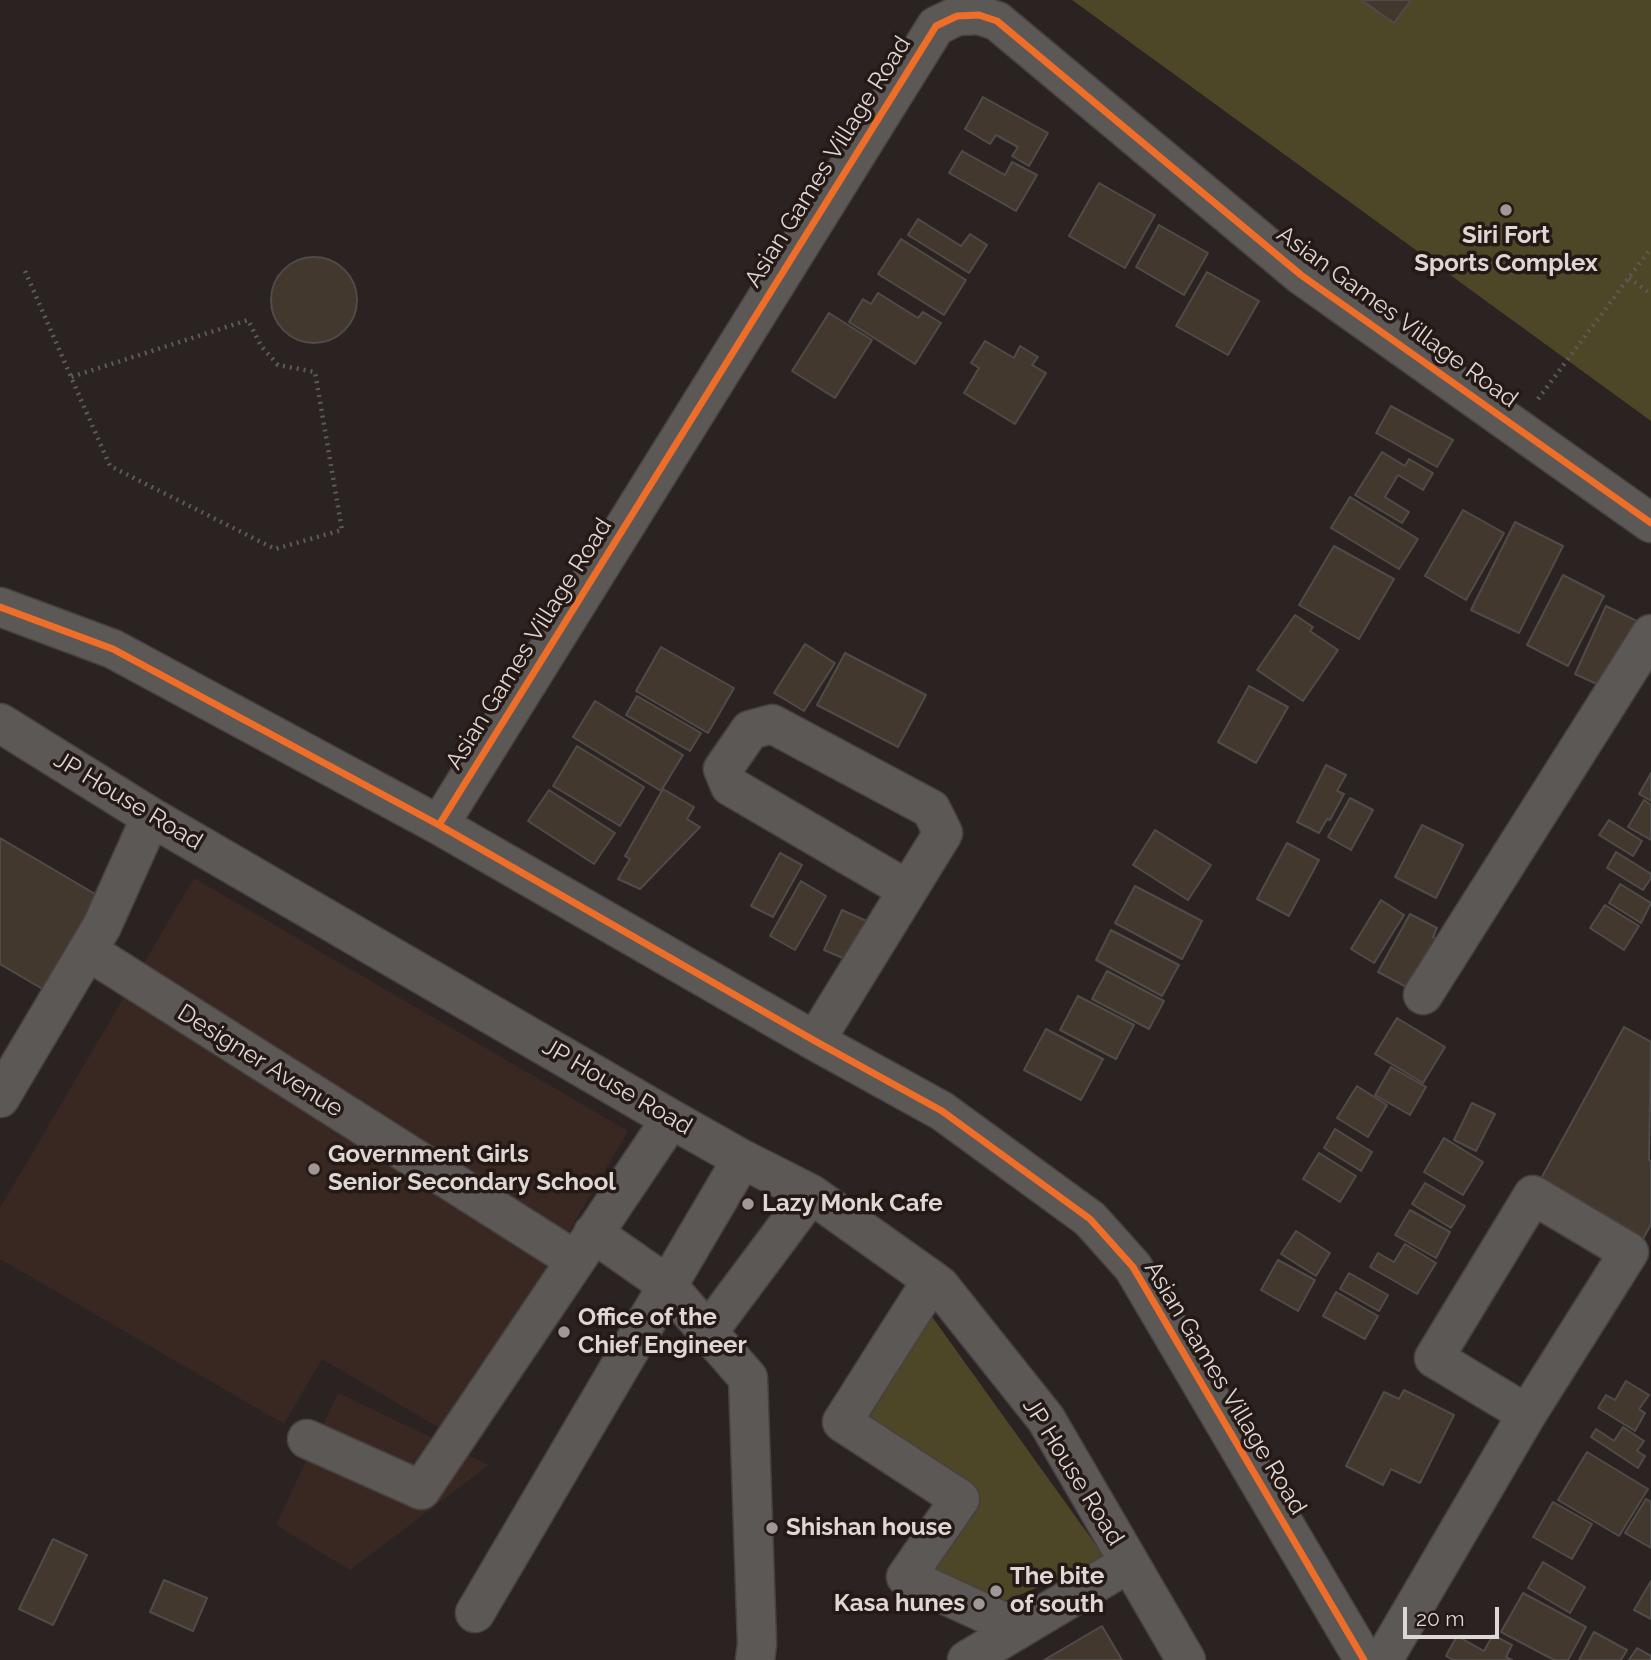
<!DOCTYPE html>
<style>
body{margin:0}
#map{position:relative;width:1651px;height:1660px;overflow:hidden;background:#2a2322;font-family:Raleway,sans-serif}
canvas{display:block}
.scale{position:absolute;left:1403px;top:1607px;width:96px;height:32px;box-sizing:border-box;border:4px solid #ded7d4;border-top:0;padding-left:9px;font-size:21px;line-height:24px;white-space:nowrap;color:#ded7d4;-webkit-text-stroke:5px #241915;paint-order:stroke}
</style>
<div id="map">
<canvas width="1651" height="1660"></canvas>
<div class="scale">20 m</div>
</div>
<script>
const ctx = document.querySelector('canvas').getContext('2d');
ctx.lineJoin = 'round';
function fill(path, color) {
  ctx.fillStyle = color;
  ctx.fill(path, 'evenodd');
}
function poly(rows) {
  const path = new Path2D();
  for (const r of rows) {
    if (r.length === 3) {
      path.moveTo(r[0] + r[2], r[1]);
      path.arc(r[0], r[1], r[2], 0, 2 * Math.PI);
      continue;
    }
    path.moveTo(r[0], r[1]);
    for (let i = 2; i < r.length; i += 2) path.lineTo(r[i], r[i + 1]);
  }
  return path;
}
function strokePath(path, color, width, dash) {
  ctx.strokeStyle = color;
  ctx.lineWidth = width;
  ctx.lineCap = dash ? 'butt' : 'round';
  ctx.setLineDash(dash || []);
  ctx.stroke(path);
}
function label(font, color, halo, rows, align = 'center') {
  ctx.font = font + ' Raleway,sans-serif';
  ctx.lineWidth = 7;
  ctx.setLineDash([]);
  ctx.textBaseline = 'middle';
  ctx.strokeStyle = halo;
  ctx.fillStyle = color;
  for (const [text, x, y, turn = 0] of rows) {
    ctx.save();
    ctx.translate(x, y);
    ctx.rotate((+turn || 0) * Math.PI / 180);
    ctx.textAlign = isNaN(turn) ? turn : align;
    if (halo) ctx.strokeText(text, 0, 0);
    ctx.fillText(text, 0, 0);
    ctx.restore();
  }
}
fill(poly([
 [194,878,628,1131,450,1434,322,1359,284,1424,0,1259,0,1208],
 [338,1393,489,1465,350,1570,276,1525]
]), '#392822');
fill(poly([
 [1072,0,1651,0,1651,421],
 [925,1307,1106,1559,988,1608,924,1571,980,1496,852,1420]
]), '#4d4627');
const building = poly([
 [1361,0,1411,0,1394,23,1361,0],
 [983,97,1048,133,1029,166,1012,156,1018,147,996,135,990,144,965,129,983,97],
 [962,151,1005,175,1012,162,1037,175,1016,211,949,173,962,151],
 [1099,183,1155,215,1125,268,1069,236,1099,183],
 [918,219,961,246,970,234,987,245,969,273,908,235,918,219],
 [1159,225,1208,253,1184,295,1136,267,1159,225],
 [901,239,966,280,944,315,878,274,901,239],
 [314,300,43],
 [1207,272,1259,301,1228,355,1176,326,1207,272],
 [878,293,918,318,923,312,941,323,915,364,849,322,863,299,871,304,878,293],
 [829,313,872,340,835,398,792,371,829,313],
 [985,341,1014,358,1020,346,1038,357,1032,365,1046,373,1015,424,964,393,979,368,971,363,985,341],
 [1391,406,1453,440,1437,467,1376,433,1391,406],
 [1382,452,1405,466,1409,459,1433,473,1423,490,1398,475,1385,497,1409,512,1402,523,1355,495,1382,452],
 [1350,497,1418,539,1399,569,1331,528,1350,497],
 [1463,510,1504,533,1466,600,1425,576,1463,510],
 [1515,522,1563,546,1519,633,1471,610,1515,522],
 [1334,546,1394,579,1359,639,1299,605,1334,546],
 [1563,575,1604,596,1568,666,1527,645,1563,575],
 [1606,606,1641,623,1610,690,1575,674,1606,606],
 [1295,615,1313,627,1310,631,1338,650,1303,701,1257,670,1295,615],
 [805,644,835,663,804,711,774,693,805,644],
 [661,647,734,688,708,733,636,691,661,647],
 [845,653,926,695,898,747,817,705,845,653],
 [1249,686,1288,707,1256,763,1218,742,1249,686],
 [637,696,701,733,690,751,626,715,637,696],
 [595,701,683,755,661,791,573,737,595,701],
 [577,746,644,787,620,826,553,786,577,746],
 [1326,765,1346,775,1337,791,1344,794,1330,820,1327,819,1319,833,1297,822,1326,765],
 [1651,773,1651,801,1639,794,1651,773],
 [663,789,694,807,687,819,700,827,640,889,618,879,630,859,625,856,663,789],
 [549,790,615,833,594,864,528,821,549,790],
 [1350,798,1373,810,1351,850,1328,837,1350,798],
 [1644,800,1651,805,1651,840,1628,827,1644,800],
 [1609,820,1642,841,1633,856,1599,835,1609,820],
 [1422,825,1463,845,1436,898,1395,877,1422,825],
 [1155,830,1211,865,1188,900,1133,865,1155,830],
 [0,838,102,898,46,991,0,964,0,838],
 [1287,843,1319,860,1289,916,1257,899,1287,843],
 [1616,852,1651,874,1651,878,1643,890,1607,868,1616,852],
 [780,853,802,865,773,917,751,906,780,853],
 [801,881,826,896,795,950,770,936,801,881],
 [1620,884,1651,903,1641,923,1609,903,1620,884],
 [1135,886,1202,921,1182,959,1115,923,1135,886],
 [1381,900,1404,915,1374,963,1351,949,1381,900],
 [1605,905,1639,926,1624,950,1590,928,1605,905],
 [842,910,871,923,852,962,824,950,842,910],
 [1410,914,1437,928,1433,937,1441,942,1416,992,1378,972,1410,914],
 [1111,930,1179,965,1162,996,1096,960,1111,930],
 [1107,971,1164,1001,1149,1029,1092,999,1107,971],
 [1078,996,1134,1025,1116,1059,1060,1030,1078,996],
 [1397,1018,1445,1047,1423,1083,1375,1054,1397,1018],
 [1624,1027,1651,1042,1649,1160,1651,1161,1651,1224,1642,1241,1538,1184,1624,1027],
 [1046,1029,1103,1059,1081,1100,1024,1070,1046,1029],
 [1391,1067,1426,1087,1410,1115,1375,1095,1391,1067],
 [1357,1086,1387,1105,1368,1137,1337,1118,1357,1086],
 [1472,1103,1495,1114,1476,1151,1454,1140,1472,1103],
 [1335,1129,1372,1152,1361,1171,1324,1148,1335,1129],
 [1444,1138,1483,1162,1463,1195,1424,1172,1444,1138],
 [1319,1153,1356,1176,1340,1202,1303,1179,1319,1153],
 [1425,1183,1465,1206,1451,1228,1412,1204,1425,1183],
 [1410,1210,1450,1232,1436,1258,1395,1235,1410,1210],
 [1296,1231,1330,1253,1316,1276,1281,1254,1296,1231],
 [1405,1244,1436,1263,1417,1294,1370,1267,1378,1253,1394,1262,1405,1244],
 [1278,1260,1315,1280,1298,1311,1261,1290,1278,1260],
 [1349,1273,1388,1295,1379,1311,1340,1289,1349,1273],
 [1336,1292,1378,1316,1365,1339,1323,1316,1336,1292],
 [1626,1381,1649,1395,1639,1409,1645,1413,1635,1431,1598,1408,1606,1395,1615,1400,1626,1381],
 [1404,1390,1454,1415,1420,1483,1391,1469,1383,1485,1346,1466,1384,1392,1399,1399,1404,1390],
 [1623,1427,1644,1441,1637,1451,1645,1456,1638,1468,1591,1437,1596,1429,1614,1441,1623,1427],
 [1587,1452,1648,1489,1619,1536,1558,1500,1587,1452],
 [1646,1499,1651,1502,1651,1548,1625,1533,1646,1499],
 [1553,1502,1592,1524,1572,1559,1533,1537,1553,1502],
 [53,1539,87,1555,53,1625,19,1609,53,1539],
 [1543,1562,1585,1587,1570,1613,1528,1588,1543,1562],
 [164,1580,207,1598,193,1631,150,1612,164,1580],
 [1651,1581,1651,1619,1634,1610,1651,1581],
 [1523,1593,1586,1627,1568,1660,1554,1660,1501,1632,1523,1593],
 [1102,1626,1122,1660,1044,1660,1102,1626],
 [1594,1632,1627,1650,1621,1660,1579,1660,1594,1632],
 [1493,1635,1512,1645,1506,1657,1512,1660,1453,1660,1446,1656,1457,1636,1484,1651,1493,1635],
 [1637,1648,1651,1656,1651,1660,1629,1660,1637,1648]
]);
fill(building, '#43382d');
strokePath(building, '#504b48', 2);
const minor = poly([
 [0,607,113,649,439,825,815,1041,942,1111,1090,1219,1133,1267,1364,1660],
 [0,723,151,817,671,1119,742,1159,811,1194,932,1280,940,1286,1046,1419,1186,1660],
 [439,825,936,26,957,16,979,15,997,21,1301,275,1651,523],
 [88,951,575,1260],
 [1423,995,1651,634],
 [815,1041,908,890,943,833,931,809,772,724,750,730,723,769,730,786,908,890],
 [0,1098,102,926,151,817],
 [593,1233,666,1284,748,1378,757,1644,755,1660],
 [932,1280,842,1422,960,1499,906,1577,1019,1629],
 [708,1332,811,1194],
 [307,1439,421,1490,671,1119],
 [475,1613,742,1159],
 [967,1660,1129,1563],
 [1383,1660,1527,1414,1629,1252,1533,1195,1434,1358,1527,1414]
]);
strokePath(minor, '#474140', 41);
strokePath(poly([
 [25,271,71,377,110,466,275,549,342,530,315,372,278,365,261,346,248,320,71,377],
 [1629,278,1651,294],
 [1538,399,1651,248]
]), '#5f5a58', 4.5, [2, 5]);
strokePath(minor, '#5c5856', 38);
strokePath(poly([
 [0,607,113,649,439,825,815,1041,942,1111,1090,1219,1133,1267,1364,1660],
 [439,825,936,26,957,16,979,15,997,21,1301,275,1651,523]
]), '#ee6e29', 7);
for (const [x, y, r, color] of [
 [1506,210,7,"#9f9896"],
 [314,1169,7,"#9f9896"],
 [748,1204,7,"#9f9896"],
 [564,1332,7,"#9f9896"],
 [772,1528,7,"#9f9896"],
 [996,1591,7,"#9f9896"],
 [979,1604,7,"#9f9896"]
]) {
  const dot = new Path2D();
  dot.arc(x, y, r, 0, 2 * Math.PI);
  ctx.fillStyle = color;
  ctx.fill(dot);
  strokePath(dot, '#241915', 2.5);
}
label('24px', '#ded7d4', '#241915', [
 ["Asian Games Village Road",828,162,-58],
 ["Asian Games Village Road",1397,317,36],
 ["Asian Games Village Road",529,644,-58],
 ["JP House Road",128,801,31],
 ["Designer Avenue",260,1061,32],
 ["JP House Road",617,1087,30],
 ["Asian Games Village Road",1225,1388,59],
 ["JP House Road",1073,1472,58]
]);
label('bold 24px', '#ded7d4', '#241915', [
 ["Siri Fort",1506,236,"center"],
 ["Sports Complex",1506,264,"center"],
 ["Government Girls",328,1155],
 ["Senior Secondary School",328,1183],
 ["Lazy Monk Cafe",762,1204],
 ["Office of the",578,1318],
 ["Chief Engineer",578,1346],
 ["Shishan house",786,1528],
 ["The bite",1010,1577],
 ["of south",1010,1605],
 ["Kasa hunes",965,1604,"right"]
], 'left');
</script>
